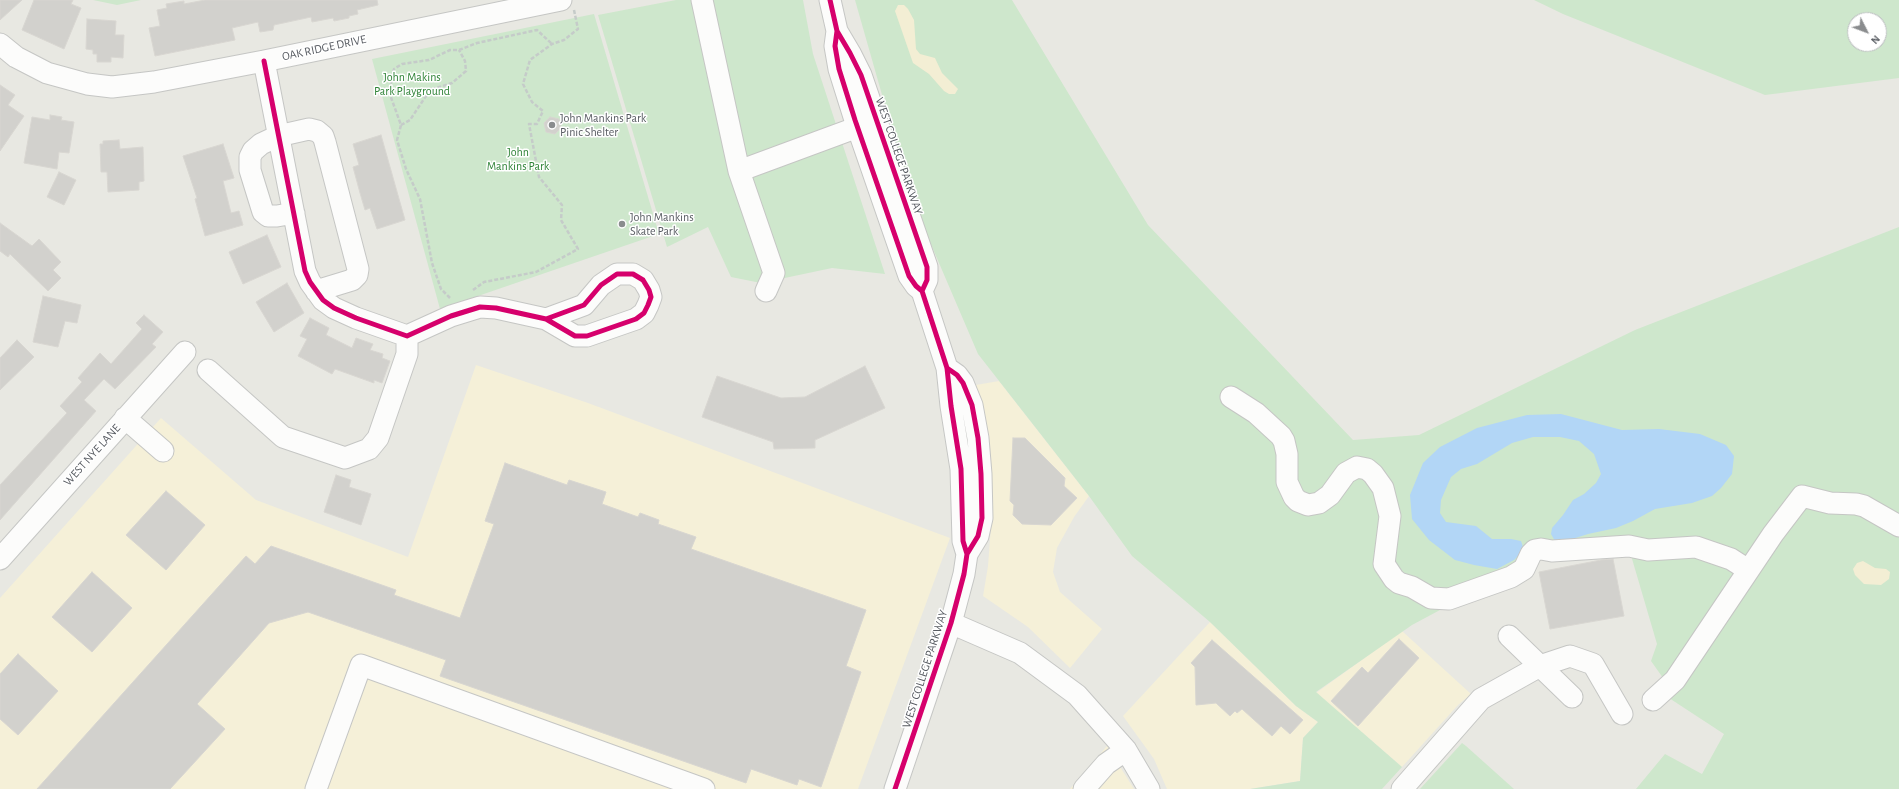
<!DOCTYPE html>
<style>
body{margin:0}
#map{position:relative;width:1899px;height:789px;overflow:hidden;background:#e8e8e2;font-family:"Alegreya Sans",sans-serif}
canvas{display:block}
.north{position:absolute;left:1847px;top:12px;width:40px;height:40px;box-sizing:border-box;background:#fff;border:1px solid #bcbdc0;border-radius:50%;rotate:132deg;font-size:11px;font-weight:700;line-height:16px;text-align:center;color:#575b61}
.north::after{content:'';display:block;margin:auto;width:14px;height:18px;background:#8a8c8e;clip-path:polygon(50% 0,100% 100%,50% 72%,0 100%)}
</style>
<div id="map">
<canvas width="1899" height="789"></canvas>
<div class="north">N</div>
</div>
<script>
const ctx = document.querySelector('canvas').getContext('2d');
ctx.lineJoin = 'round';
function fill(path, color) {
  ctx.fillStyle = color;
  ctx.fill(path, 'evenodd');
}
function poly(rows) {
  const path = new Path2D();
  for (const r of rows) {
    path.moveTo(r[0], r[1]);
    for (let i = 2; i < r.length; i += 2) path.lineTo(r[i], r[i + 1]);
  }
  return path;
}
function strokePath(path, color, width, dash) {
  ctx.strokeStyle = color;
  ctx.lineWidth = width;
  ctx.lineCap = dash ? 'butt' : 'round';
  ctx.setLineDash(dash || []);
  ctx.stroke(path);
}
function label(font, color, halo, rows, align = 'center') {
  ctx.font = font + ' "Alegreya Sans",sans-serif';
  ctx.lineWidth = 3;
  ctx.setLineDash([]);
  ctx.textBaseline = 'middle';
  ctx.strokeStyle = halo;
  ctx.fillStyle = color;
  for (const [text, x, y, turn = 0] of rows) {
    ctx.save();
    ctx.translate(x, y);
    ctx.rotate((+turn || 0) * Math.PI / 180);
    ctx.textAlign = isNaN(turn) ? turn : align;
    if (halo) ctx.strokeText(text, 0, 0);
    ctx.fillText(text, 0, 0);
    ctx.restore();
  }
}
fill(poly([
 [476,365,588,403,950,538,858,789,0,789,0,598,161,418,256,500,408,557],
 [999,381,1089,496,1074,517,1057,548,1053,572,1060,592,1102,629,1070,668,1028,627,983,596,988,566,992,513,987,442,976,385],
 [1210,622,1296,706,1318,722,1303,738,1300,781,1250,789,1167,789,1154,759,1123,716],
 [1402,631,1471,694,1458,705,1402,767,1316,693],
 [1107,746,1134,789,1070,789]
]), '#f5f0d8');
fill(poly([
 [93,0,141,0,117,5],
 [676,0,803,0,813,54,885,274,832,268,761,283,731,277,708,227,667,247,598,15],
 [855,0,1012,0,1148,225,1353,440,1419,435,1635,330,1899,227,1899,789,1636,789,1665,754,1702,774,1724,734,1669,698,1673,692,1651,661,1657,644,1630,552,1539,557,1412,625,1316,692,1402,767,1382,789,1250,789,1300,781,1303,738,1318,722,1296,706,1210,622,1132,556,1089,496,978,354,912,200],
 [1534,0,1899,0,1899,78,1765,95,1563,14],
 [1855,20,1879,20,1879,44,1855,44],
 [594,14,659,234,440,309,372,59],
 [1462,743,1466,746,1514,789,1420,789]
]), '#cee7cc');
fill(poly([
 [898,5,904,5,908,9,914,20,916,49,920,54,935,58,942,73,958,89,955,94,949,94,944,91,929,74,913,63,895,11],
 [1863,561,1875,568,1886,569,1890,572,1889,579,1881,585,1864,584,1855,575,1853,569,1857,563]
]), '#f3eed4');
fill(poly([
 [1561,414,1622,430,1659,429,1700,434,1726,445,1734,456,1732,474,1721,488,1712,496,1692,503,1655,509,1633,521,1616,528,1588,534,1566,541,1555,541,1551,534,1552,528,1563,515,1573,500,1584,494,1596,483,1601,474,1594,454,1579,441,1560,437,1533,437,1512,443,1477,464,1461,469,1451,477,1441,500,1440,513,1446,522,1476,526,1492,539,1511,539,1521,541,1524,550,1514,560,1497,569,1474,565,1455,560,1429,540,1412,519,1410,495,1423,463,1440,447,1477,428,1527,415]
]), '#b2d6f6');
const building = poly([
 [0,0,22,0,0,20,0,0],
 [34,0,73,0,71,4,81,8,64,49,22,30,34,0],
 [205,0,377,0,378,5,357,10,358,14,349,16,349,18,334,21,333,18,312,22,311,17,274,25,273,30,260,32,258,22,232,28,235,40,155,56,149,28,160,26,157,10,167,8,166,4,184,1,184,4,205,0],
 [87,19,116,21,115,35,124,35,123,58,111,57,111,62,97,62,97,54,93,54,93,50,86,49,87,19],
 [0,85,15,95,8,105,24,116,0,151,0,85],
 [50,115,62,117,61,120,74,122,69,153,59,152,57,169,24,163,32,117,50,120,50,115],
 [550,117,559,119,561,128,555,134,546,132,544,123,550,117],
 [381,135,405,220,377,229,370,208,365,210,360,193,353,167,359,165,353,144,381,135],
 [119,140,120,149,143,147,144,181,139,182,139,190,108,192,107,172,101,172,100,144,103,144,103,141,119,140],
 [223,144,234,178,223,181,231,213,239,211,243,225,205,236,195,199,197,198,183,156,223,144],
 [59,172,76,180,64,205,47,197,59,172],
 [0,223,32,246,39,239,61,262,53,270,61,278,48,291,10,254,8,257,0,251,0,223],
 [267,235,281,267,243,284,229,252,267,235],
 [287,283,304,313,274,332,256,302,287,283],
 [43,296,81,305,77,323,65,321,58,347,33,342,43,296],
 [144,315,163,332,152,344,156,347,115,389,104,379,84,400,96,411,0,520,0,485,67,413,60,406,82,382,78,378,100,353,111,364,142,329,136,323,144,315],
 [310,318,329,328,326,335,352,348,356,338,373,344,370,350,383,354,382,358,390,361,382,383,374,380,374,383,335,369,332,374,298,356,307,339,300,336,310,318],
 [17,340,34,357,0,390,0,358,17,340],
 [865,366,885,408,815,440,815,448,774,449,773,442,702,417,717,376,781,398,805,397,865,366],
 [1013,438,1025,438,1065,478,1064,486,1077,498,1051,525,1022,524,1013,515,1014,505,1010,501,1013,438],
 [505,463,567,485,569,480,606,492,602,504,638,517,640,513,659,520,658,524,696,537,691,549,866,610,846,666,861,672,821,787,799,779,797,785,751,769,746,783,440,676,446,660,308,612,269,623,197,704,225,729,170,789,37,789,246,556,255,564,271,546,396,590,394,595,460,618,494,524,485,521,505,463],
 [336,475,351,480,349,487,371,494,361,525,324,512,336,475],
 [166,491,205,525,166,570,126,535,166,491],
 [1613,559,1624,616,1550,629,1539,572,1601,560,1613,559],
 [92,572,132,608,92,652,52,617,92,572],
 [1399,639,1419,658,1358,726,1331,701,1362,667,1368,673,1399,639],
 [1212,640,1303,720,1290,734,1281,726,1272,736,1242,709,1237,713,1235,711,1230,716,1216,703,1196,705,1195,667,1191,663,1212,640],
 [18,654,58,691,18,735,0,719,0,674,18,654]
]);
fill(building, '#d2d1cd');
strokePath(building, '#d8d6d1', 1);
const minor = poly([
 [702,0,739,171,774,273,766,291],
 [830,0,837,31,835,46,839,69,855,120,909,276,916,286,922,291,947,368,951,406,961,469,963,541,967,554],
 [837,31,850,53,861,75,927,267,927,280,922,291],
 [0,44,16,57,47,73,87,84,112,87,154,82,264,61,561,0],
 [264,61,305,271,310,282,323,300,334,308,356,318,407,336,451,316,480,307,496,308,546,319,575,336,587,336,636,319,644,313,648,305,651,297,649,290,643,280,633,274,617,274,601,285,584,305,546,319],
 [739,171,858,127],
 [294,213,277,216,268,216,263,212,250,170,250,157,253,151,261,144,278,136,309,129,317,131,323,136,325,142,358,269,357,275,352,280,316,291],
 [208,370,283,437,345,458,369,449,378,438,407,354,407,336],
 [1231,397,1256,413,1281,436,1284,441,1287,454,1287,482,1294,497,1298,501,1308,505,1319,503,1330,495,1346,473,1357,467,1367,469,1373,474,1383,488,1390,516,1384,564,1394,579,1399,583,1412,587,1431,598,1449,599,1511,577,1524,569,1531,554,1535,550,1541,549,1552,551,1629,546,1648,550,1696,547,1731,559,1748,570],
 [125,418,163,451],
 [0,559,185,352],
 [951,623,1020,653,1077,695,1126,750,1149,789],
 [1509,636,1572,697],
 [1653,700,1675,680,1773,534,1802,496,1830,503,1856,504,1864,506,1899,526],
 [316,789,361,665,704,789],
 [895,789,951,623,964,574,967,554,978,536,982,518,981,474,978,438,972,405,963,383,957,375,947,368],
 [1084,789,1106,764,1126,750],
 [1402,789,1481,699,1540,666,1570,656,1593,664,1622,714]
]);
strokePath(minor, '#c5c6c4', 23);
strokePath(poly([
 [401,125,410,120,430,90,452,83,466,71,465,61,459,50],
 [473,290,484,282,536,272,578,249,561,220,562,205,539,177,529,124,537,124,543,111,532,102,523,84,530,60,552,44,564,40,578,29,574,10],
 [450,298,441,289,432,263,420,199,406,169,397,140,401,125,389,92,394,69,402,64,429,60,450,50,459,50,477,43,537,30,552,44]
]), '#c5cbc9', 2.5, [4, 2]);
strokePath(minor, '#fcfcfb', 21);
strokePath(poly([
 [830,0,837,31,835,46,839,69,855,120,909,276,916,286,922,291,947,368,951,406,961,469,963,541,967,554],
 [837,31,850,53,861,75,927,267,927,280,922,291],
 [264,61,305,271,310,282,323,300,334,308,356,318,407,336,451,316,480,307,496,308,546,319,575,336,587,336,636,319,644,313,648,305,651,297,649,290,643,280,633,274,617,274,601,285,584,305,546,319],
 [895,789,951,623,964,574,967,554,978,536,982,518,981,474,978,438,972,405,963,383,957,375,947,368]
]), '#d6006c', 5);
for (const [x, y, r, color] of [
 [552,125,4,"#8a8c8e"],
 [622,224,4,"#8a8c8e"]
]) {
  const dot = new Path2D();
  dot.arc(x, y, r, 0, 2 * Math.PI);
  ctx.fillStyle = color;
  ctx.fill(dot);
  strokePath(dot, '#fff', 1.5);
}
label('12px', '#575b61', '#fff', [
 ["OAK RIDGE DRIVE",324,48,-12],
 ["WEST COLLEGE PARKWAY",899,156,71],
 ["WEST NYE LANE",92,455,-48],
 ["WEST COLLEGE PARKWAY",925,669,-72]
]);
label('12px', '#2e8236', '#fff', [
 ["John Makins",412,77],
 ["Park Playground",412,91],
 ["John",518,152],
 ["Mankins Park",518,166]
]);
label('12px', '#575b61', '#fff', [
 ["John Mankins Park",560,118],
 ["Pinic Shelter",560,132],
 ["John Mankins",630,217],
 ["Skate Park",630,231]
], 'left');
</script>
